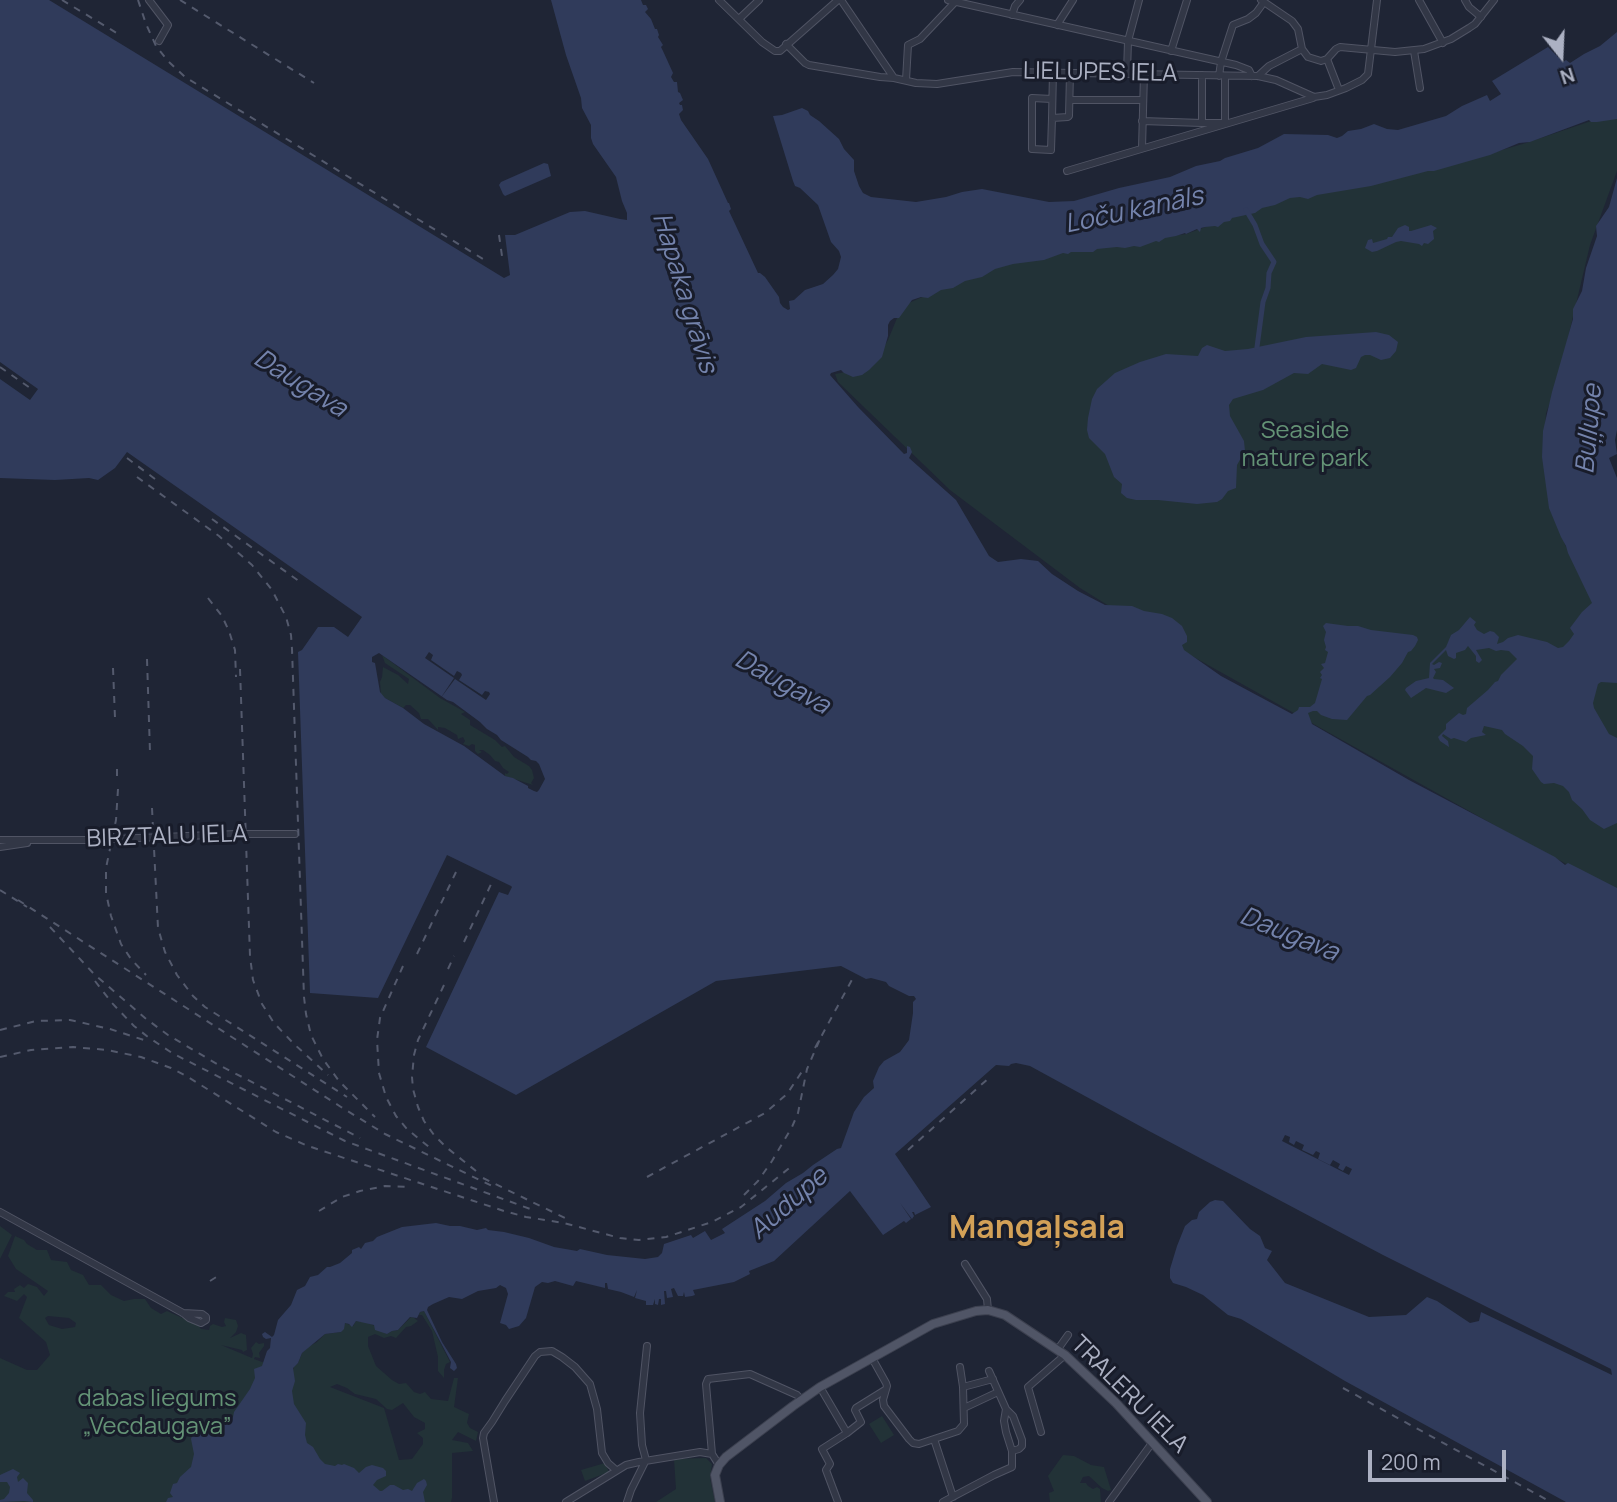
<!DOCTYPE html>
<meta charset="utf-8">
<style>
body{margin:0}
#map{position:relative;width:1617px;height:1502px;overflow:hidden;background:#1f2535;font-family:Manrope,sans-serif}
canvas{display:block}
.north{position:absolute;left:1526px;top:21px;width:70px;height:70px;-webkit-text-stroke:5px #181c2a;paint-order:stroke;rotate:162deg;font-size:19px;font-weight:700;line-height:28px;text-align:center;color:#acb1c3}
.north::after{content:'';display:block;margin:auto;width:24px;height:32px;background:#acb1c3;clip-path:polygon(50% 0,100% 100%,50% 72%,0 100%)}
.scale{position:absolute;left:1368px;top:1450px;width:138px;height:32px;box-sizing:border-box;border:4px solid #acb1c3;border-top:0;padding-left:9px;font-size:21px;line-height:24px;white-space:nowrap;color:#acb1c3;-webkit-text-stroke:5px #181c2a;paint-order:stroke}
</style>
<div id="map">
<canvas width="1617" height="1502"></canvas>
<div class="north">N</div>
<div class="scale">200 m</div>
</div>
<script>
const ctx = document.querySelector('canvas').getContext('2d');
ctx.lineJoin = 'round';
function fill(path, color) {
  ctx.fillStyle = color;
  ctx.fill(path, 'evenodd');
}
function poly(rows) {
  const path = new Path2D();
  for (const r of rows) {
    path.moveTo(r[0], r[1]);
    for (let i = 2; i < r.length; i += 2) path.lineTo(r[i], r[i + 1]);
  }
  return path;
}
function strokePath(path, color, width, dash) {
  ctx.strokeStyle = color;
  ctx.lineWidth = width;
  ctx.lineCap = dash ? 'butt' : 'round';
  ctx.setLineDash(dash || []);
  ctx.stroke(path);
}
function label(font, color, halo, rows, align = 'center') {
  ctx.font = font + ' Manrope,sans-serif';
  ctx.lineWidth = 6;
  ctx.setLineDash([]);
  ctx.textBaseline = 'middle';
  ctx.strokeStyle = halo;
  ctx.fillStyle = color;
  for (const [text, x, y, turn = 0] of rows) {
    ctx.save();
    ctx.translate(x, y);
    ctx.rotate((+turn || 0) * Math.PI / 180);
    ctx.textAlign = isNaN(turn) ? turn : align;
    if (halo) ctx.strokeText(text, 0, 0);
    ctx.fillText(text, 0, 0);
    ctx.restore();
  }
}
fill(poly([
 [1612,114,1617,114,1617,171,1590,245,1557,384,1546,413,1544,446,1565,545,1617,633,1617,891,1512,835,1174,646,1080,588,950,490,838,382,835,374,872,367,888,340,902,306,994,265,1041,254,1186,234,1300,193,1471,159,1526,143],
 [382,655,440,698,465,712,461,714,470,720,470,725,495,740,502,747,505,746,514,757,529,766,532,770,534,778,531,783,533,785,505,776,505,773,507,774,509,772,503,768,499,762,495,761,490,755,483,750,479,750,482,752,478,754,475,751,475,745,472,744,469,746,463,744,465,741,463,737,458,739,457,735,445,728,438,727,438,730,428,719,421,719,419,713,410,705,406,705,403,708,385,698,381,695,380,682,382,677,383,667,398,675,408,684,409,679,385,663],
 [0,1226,12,1235,0,1259],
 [15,1236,24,1240,27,1244,37,1250,47,1250,51,1260,67,1262,71,1270,83,1275,89,1285,101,1285,111,1295,124,1301,134,1299,145,1299,151,1308,161,1314,167,1311,198,1325,201,1329,209,1330,210,1326,213,1324,222,1327,226,1326,224,1322,225,1318,236,1320,238,1326,236,1332,230,1338,241,1333,246,1335,247,1350,243,1352,242,1350,221,1345,252,1358,253,1354,251,1348,256,1342,259,1344,264,1343,264,1346,259,1353,260,1358,255,1357,254,1359,292,1373,294,1366,298,1363,302,1353,308,1347,317,1342,325,1334,341,1332,345,1323,353,1326,356,1321,366,1322,375,1326,387,1334,392,1331,398,1330,411,1317,414,1318,418,1321,411,1326,406,1327,396,1338,391,1336,384,1338,375,1334,368,1337,368,1346,376,1366,392,1380,399,1384,406,1383,414,1392,420,1394,425,1392,431,1399,448,1401,454,1378,458,1378,454,1407,469,1414,467,1423,470,1428,478,1432,476,1441,458,1432,452,1440,468,1443,473,1451,452,1453,452,1498,451,1502,0,1502,0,1358,27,1370,37,1370,50,1355,46,1342,19,1318,27,1297,24,1294,17,1301,4,1296,8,1292,15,1292,14,1289,20,1285,24,1288,28,1284,37,1287,44,1296,48,1291,16,1269,8,1256],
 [48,1316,69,1318,76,1323,75,1327,62,1329,49,1325,45,1318],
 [337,1384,347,1388,355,1394,376,1399,387,1409,392,1410,403,1403,414,1417,425,1423,425,1429,417,1433,423,1438,423,1444,412,1459,399,1460,384,1408,330,1387],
 [424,1311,450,1362,446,1364,444,1370,444,1378,438,1371,438,1357,432,1331,422,1315,419,1315,420,1312],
 [882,1416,894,1435,881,1443,869,1424],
 [1063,1455,1074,1456,1091,1465,1104,1467,1111,1490,1108,1491,1102,1488,1089,1476,1083,1477,1080,1483,1086,1483,1088,1486,1093,1489,1097,1487,1100,1489,1101,1502,1050,1502,1049,1493,1054,1491,1048,1476],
 [706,1458,712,1464,710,1478,715,1502,656,1502,676,1489,674,1459],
 [605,1463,609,1472,585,1481,581,1470]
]), '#223237');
fill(poly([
 [0,0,49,0,504,278,510,275,505,235,515,235,570,212,585,211,620,219,627,220,627,213,622,201,616,177,593,144,591,138,591,125,582,108,581,98,566,55,551,0,641,0,643,5,646,5,648,9,645,12,651,19,655,29,657,29,659,35,658,37,663,45,661,47,663,51,673,73,671,77,674,82,677,82,678,92,680,93,683,100,679,103,680,105,682,105,683,110,679,114,681,120,708,159,728,203,729,203,731,209,729,211,758,273,760,273,765,277,779,297,780,303,783,307,788,310,790,309,789,301,794,300,805,290,823,284,833,275,838,269,841,257,839,251,831,242,818,205,800,188,795,186,793,181,773,116,782,115,802,108,808,111,810,115,819,121,839,139,844,149,854,160,854,171,859,186,863,193,871,197,916,202,946,197,962,192,982,189,1049,202,1074,201,1119,188,1170,177,1196,166,1220,161,1225,158,1258,148,1284,134,1328,135,1337,138,1342,136,1348,131,1361,129,1374,124,1387,129,1398,130,1446,116,1462,106,1487,95,1490,101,1501,94,1492,81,1548,47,1563,62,1566,60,1570,63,1584,54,1600,46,1617,32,1617,119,1597,122,1591,122,1589,120,1530,142,1519,143,1490,155,1434,171,1428,171,1371,186,1317,195,1308,199,1300,197,1290,198,1275,205,1262,208,1255,213,1232,218,1230,221,1224,222,1218,227,1215,226,1205,227,1201,228,1200,232,1197,229,1186,234,1185,233,1176,236,1165,238,1159,242,1156,241,1140,247,1134,246,1125,248,1117,247,1097,249,1093,252,1071,252,1068,254,1063,253,1044,260,1013,264,995,269,982,277,965,281,953,288,941,290,928,298,921,297,912,300,899,318,894,318,890,321,888,325,888,336,882,357,869,370,862,375,853,377,844,373,841,370,831,373,830,375,858,407,904,454,907,453,907,446,910,447,912,452,909,458,956,500,989,556,998,562,1021,559,1038,561,1052,574,1078,591,1105,605,1132,606,1144,611,1162,614,1172,618,1182,626,1187,636,1187,642,1182,645,1184,650,1221,676,1292,714,1298,710,1299,707,1310,707,1315,703,1322,679,1320,678,1322,675,1320,672,1324,668,1321,664,1325,663,1328,652,1325,650,1326,647,1324,640,1326,632,1323,626,1326,623,1348,626,1358,626,1371,630,1413,635,1417,637,1418,640,1415,646,1411,651,1408,652,1402,663,1390,677,1370,695,1367,696,1347,720,1332,719,1321,715,1317,711,1313,711,1308,713,1312,724,1409,780,1555,857,1565,865,1568,863,1580,869,1617,888,1617,1502,1566,1502,1345,1381,1241,1319,1228,1315,1203,1295,1186,1287,1173,1283,1170,1278,1170,1269,1177,1246,1185,1226,1192,1220,1197,1219,1199,1212,1210,1202,1215,1200,1223,1201,1250,1229,1260,1236,1265,1248,1272,1251,1267,1260,1285,1283,1369,1317,1406,1315,1427,1297,1437,1301,1470,1323,1479,1321,1481,1312,1612,1375,1611,1369,1383,1255,1149,1131,1030,1066,1016,1063,1011,1064,1009,1066,996,1065,895,1154,931,1207,915,1215,914,1212,912,1212,914,1216,912,1219,900,1203,911,1219,906,1223,904,1221,883,1235,850,1191,774,1261,749,1271,750,1274,734,1282,693,1290,695,1295,692,1296,685,1297,684,1292,683,1296,678,1296,674,1288,671,1289,673,1297,667,1298,666,1291,664,1291,665,1304,661,1305,661,1299,659,1299,658,1305,655,1304,655,1299,653,1305,646,1305,646,1301,635,1298,637,1290,634,1297,621,1292,608,1289,607,1283,605,1283,605,1288,576,1281,573,1286,555,1281,548,1283,542,1282,535,1287,526,1318,519,1326,509,1329,506,1325,500,1323,508,1294,506,1288,500,1285,496,1288,478,1291,462,1299,449,1297,433,1304,428,1307,427,1310,442,1342,456,1364,457,1368,454,1371,450,1368,451,1362,424,1311,420,1312,417,1318,410,1317,398,1330,392,1331,387,1334,375,1330,374,1325,356,1321,352,1327,349,1324,345,1323,344,1329,341,1332,325,1334,302,1353,298,1363,293,1368,295,1381,292,1391,294,1404,306,1423,305,1435,307,1443,313,1447,320,1459,325,1464,335,1466,338,1464,342,1465,344,1464,354,1468,359,1473,366,1467,372,1465,383,1468,386,1471,386,1476,377,1480,373,1485,380,1491,382,1491,390,1485,394,1485,403,1490,408,1489,412,1491,417,1483,424,1479,426,1481,427,1485,423,1492,425,1502,166,1502,168,1498,173,1497,170,1493,173,1484,177,1483,180,1477,191,1467,194,1454,191,1439,192,1436,198,1436,210,1426,218,1425,224,1420,233,1417,234,1412,250,1389,255,1378,254,1369,262,1366,267,1351,270,1348,271,1338,266,1339,263,1337,262,1334,265,1332,272,1337,274,1335,278,1320,291,1305,297,1290,305,1286,310,1277,318,1275,327,1267,330,1267,340,1263,352,1253,352,1250,359,1247,361,1249,365,1243,373,1241,377,1237,402,1227,436,1223,450,1226,460,1226,477,1230,486,1228,488,1230,504,1232,529,1238,554,1247,577,1251,580,1249,607,1255,645,1259,658,1257,662,1253,664,1244,691,1235,693,1238,705,1231,711,1240,725,1233,722,1229,765,1201,786,1183,803,1173,813,1165,837,1149,841,1148,854,1112,864,1097,874,1088,873,1081,879,1067,884,1061,900,1052,909,1040,913,1013,913,1002,916,999,914,996,909,996,889,986,886,982,871,978,866,979,841,966,716,981,516,1095,426,1047,499,892,508,895,512,887,511,886,447,855,378,998,310,993,298,652,302,650,318,627,334,627,348,637,362,617,127,452,115,468,98,480,89,478,55,480,0,478,0,379,30,400,38,389,0,362],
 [379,653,447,700,453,702,480,722,487,729,497,735,501,740,528,757,531,760,536,761,539,764,545,779,539,790,537,792,534,791,528,788,528,786,513,778,505,776,464,746,424,724,403,708,385,698,380,692,375,663,372,662,372,657],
 [544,163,548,164,551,176,505,196,503,194,499,185,501,182],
 [1617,178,1617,430,1615,440,1617,454,1609,458,1617,478,1617,683,1601,682,1598,684,1593,703,1594,708,1609,734,1617,738,1617,823,1604,829,1590,820,1582,809,1572,800,1569,792,1563,786,1554,783,1544,784,1541,782,1532,769,1533,756,1523,746,1505,734,1502,730,1484,726,1482,732,1486,735,1471,738,1466,742,1454,738,1451,739,1443,734,1442,736,1448,741,1449,747,1440,741,1438,737,1446,729,1446,724,1459,713,1463,715,1466,714,1467,708,1488,690,1495,682,1498,681,1501,675,1517,659,1509,651,1501,650,1496,651,1489,648,1476,650,1482,660,1479,663,1476,661,1476,656,1468,646,1465,650,1456,653,1456,658,1454,659,1448,656,1446,650,1432,664,1434,665,1439,662,1442,663,1440,668,1434,669,1436,672,1433,678,1434,679,1443,680,1454,688,1446,693,1426,688,1411,698,1405,690,1406,688,1416,681,1429,678,1430,663,1446,647,1451,635,1459,630,1470,617,1476,622,1474,625,1477,630,1484,634,1490,631,1494,632,1499,637,1497,644,1503,642,1508,638,1518,635,1547,642,1558,648,1563,647,1569,641,1574,634,1570,628,1582,612,1592,603,1568,553,1566,546,1561,537,1549,508,1542,457,1543,431,1552,392,1573,319,1573,309,1582,291,1586,268,1597,236,1596,226,1609,207],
 [1405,225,1409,227,1409,231,1411,231,1431,225,1437,228,1433,231,1434,239,1428,244,1424,243,1422,246,1419,244,1401,241,1396,242,1377,251,1372,252,1365,248,1368,240,1372,239,1373,243,1387,239,1388,237,1392,237,1398,228],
 [1376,332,1389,335,1398,342,1396,351,1390,358,1381,360,1370,355,1365,355,1361,357,1356,368,1351,370,1322,364,1308,374,1294,373,1263,390,1233,399,1229,405,1230,416,1244,441,1245,451,1237,465,1236,488,1228,491,1222,499,1217,502,1197,504,1158,500,1136,500,1127,498,1121,493,1122,484,1114,477,1105,454,1089,438,1087,430,1088,418,1092,399,1097,389,1115,373,1140,362,1166,354,1198,356,1202,348,1207,345,1225,351,1248,349,1306,337],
 [13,1469,20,1473,17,1477,18,1482,23,1478,28,1483,27,1493,33,1500,33,1502,24,1501,0,1502,0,1500,4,1499,9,1493,10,1487,7,1482,0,1482,0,1475]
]), '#303b5b');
fill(poly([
 [429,652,433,655,431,660,454,676,457,671,461,673,462,675,459,680,482,695,485,691,489,692,490,694,486,700,455,679,440,699,454,678,425,658],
 [1285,1135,1290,1137,1289,1142,1294,1145,1296,1141,1304,1145,1302,1150,1313,1155,1316,1151,1320,1153,1318,1159,1330,1165,1333,1160,1340,1164,1338,1168,1343,1171,1346,1166,1352,1169,1349,1175,1282,1141]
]), '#1f2535');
strokePath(poly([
 [1246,210,1255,225,1262,244,1274,262,1269,273,1268,288,1263,302,1257,347]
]), '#303b5b', 5);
const minor = poly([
 [149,0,168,25,159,41],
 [719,0,762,42,775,51,780,51,838,0],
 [841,0,894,78,916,83,937,84,1013,72,1258,76,1276,80,1314,97,1327,95,1346,88,1362,80,1368,74,1377,0],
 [948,0,1236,65,1249,70,1252,76],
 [1419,0,1443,43],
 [1465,0,1469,7,1481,17],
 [1012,15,1015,6,1020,0],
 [739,19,759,0],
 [1057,25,1073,0],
 [786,44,805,63,809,65,880,77,894,78],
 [1302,49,1308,57,1321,61,1327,59,1336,49,1340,47,1395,52,1424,49,1451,39,1469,28,1475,24,1494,0],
 [1171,51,1187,0],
 [1414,51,1420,88],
 [1327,59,1339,90],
 [1127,73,1128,41,1139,0],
 [1202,75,1202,123,1222,123],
 [1219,76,1221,62,1233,25,1248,19,1256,13,1264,2],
 [1258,76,1269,66,1302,49,1298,29,1292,21,1261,0],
 [906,80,908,45,920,39,957,0],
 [1052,99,1032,98,1032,149,1051,150,1052,118,1068,117,1069,116,1070,73],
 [1070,100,1143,100],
 [1052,118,1053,72],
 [1142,121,1202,123],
 [1223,123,1225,121,1225,76],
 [1142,148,1144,74],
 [1067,171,1313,98],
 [0,840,90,840,236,834,295,834],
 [0,847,27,843],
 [0,1212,183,1313,189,1318,201,1323,206,1320,206,1317,202,1314,183,1313],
 [965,1264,987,1299,988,1310],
 [1058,1349,1068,1335],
 [872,1358,886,1383,887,1386,883,1400,884,1406,909,1439,913,1443,919,1444,958,1431,964,1424,963,1387,960,1367],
 [820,1387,847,1433,822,1449,830,1464,826,1470,838,1502],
 [963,1387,993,1379],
 [964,1408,998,1392],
 [1006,1409,1013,1416,1022,1440,1022,1446,1019,1449,1012,1451],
 [1041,1432,1028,1387,1065,1355],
 [847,1433,861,1422,855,1410,856,1408,885,1390],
 [934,1439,953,1497],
 [719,1465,712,1454,706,1384,708,1379,750,1374,797,1395,802,1400],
 [494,1502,483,1438,484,1433,492,1422,505,1401,535,1356,540,1352,552,1351,562,1357,575,1367,590,1384,597,1409,602,1453,608,1463,616,1470],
 [566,1502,626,1465,639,1462,700,1452,712,1454],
 [627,1502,631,1490,646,1460,642,1445,640,1413,647,1346],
 [943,1502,994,1475,1012,1467,1012,1451,1006,1432,1004,1421,1006,1409,989,1371],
 [1109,1502,1152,1443]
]);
const major = poly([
 [720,1502,715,1475,719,1465,726,1457,793,1406,820,1387,933,1324,976,1311,988,1310,1005,1315,1065,1355,1116,1403,1207,1502]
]);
strokePath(minor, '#505464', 8);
strokePath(major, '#3c404f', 10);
strokePath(minor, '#323746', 6);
strokePath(major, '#505566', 8);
strokePath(poly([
 [62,0,120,35],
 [138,0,146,24,156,46,168,61,185,77,483,259],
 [180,0,314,83],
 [499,235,502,256],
 [0,367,33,390],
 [127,458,155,479],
 [137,477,219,536,252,565,272,590,286,617,291,635,292,649,304,997,306,1014,311,1035,323,1059,339,1081,375,1117],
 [212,519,303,584],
 [208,598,222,616,229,631,235,650,236,677],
 [147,659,150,752],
 [113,668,115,718],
 [240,669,250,956,253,980,262,1004,274,1023,294,1044,328,1075],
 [117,769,117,781],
 [118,789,116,820,106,868,106,893,111,916,121,944,131,959,146,975],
 [152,808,158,928,165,952,177,975,193,996,205,1007,347,1097],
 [0,890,27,907],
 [18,900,341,1107,385,1134,492,1186],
 [50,927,94,974,145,1018,168,1035,217,1064,360,1138],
 [464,942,493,880],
 [417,954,456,872],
 [403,966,380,1018,377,1040,379,1073,386,1097,396,1116,407,1129,429,1147],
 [448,969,454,956],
 [95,981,112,1003,134,1026,148,1037,172,1053,345,1141,533,1210],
 [444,985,418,1040,414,1055,412,1077,413,1089,418,1107,424,1121,434,1135,446,1147,476,1171],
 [0,1030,36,1021,70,1020,110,1029,144,1040],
 [815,1048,854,976],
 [0,1057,31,1050,73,1047,107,1050,141,1057,171,1068,188,1077,276,1132,308,1146,504,1211,526,1217,564,1223,620,1238,639,1240,666,1237,712,1222,741,1207,793,1165],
 [908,1150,990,1077],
 [647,1177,765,1113,787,1094,803,1070],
 [483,1178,565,1218],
 [744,1195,758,1181,772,1161,792,1127,798,1113,807,1069,820,1039],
 [319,1211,342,1197,360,1191,385,1186,411,1187],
 [210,1281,221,1274],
 [1343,1388,1551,1502]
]), '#545a6d', 2, [7, 7]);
label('24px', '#acb1c3', '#181c2a', [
 ["LIELUPES IELA",1100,73,1],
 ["BIRZTALU IELA",167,837,-2],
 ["TRALERU IELA",1129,1395,45]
]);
label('24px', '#649376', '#181c2a', [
 ["Seaside",1305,431],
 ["nature park",1305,459],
 ["dabas liegums",157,1399],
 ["„Vecdaugava”",157,1427]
]);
label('italic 26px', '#7483ac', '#181c2a', [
 ["Loču kanāls",1134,211,-12],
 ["Hapaka grāvis",684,293,73],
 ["Daugava",300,384,32],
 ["Buļļupe",1590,429,-85],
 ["Daugava",782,683,29],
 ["Daugava",1289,935,22],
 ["Audupe",789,1204,-41]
]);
label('bold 32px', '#d3a157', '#181c2a', [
 ["Mangaļsala",1037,1229]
]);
</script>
